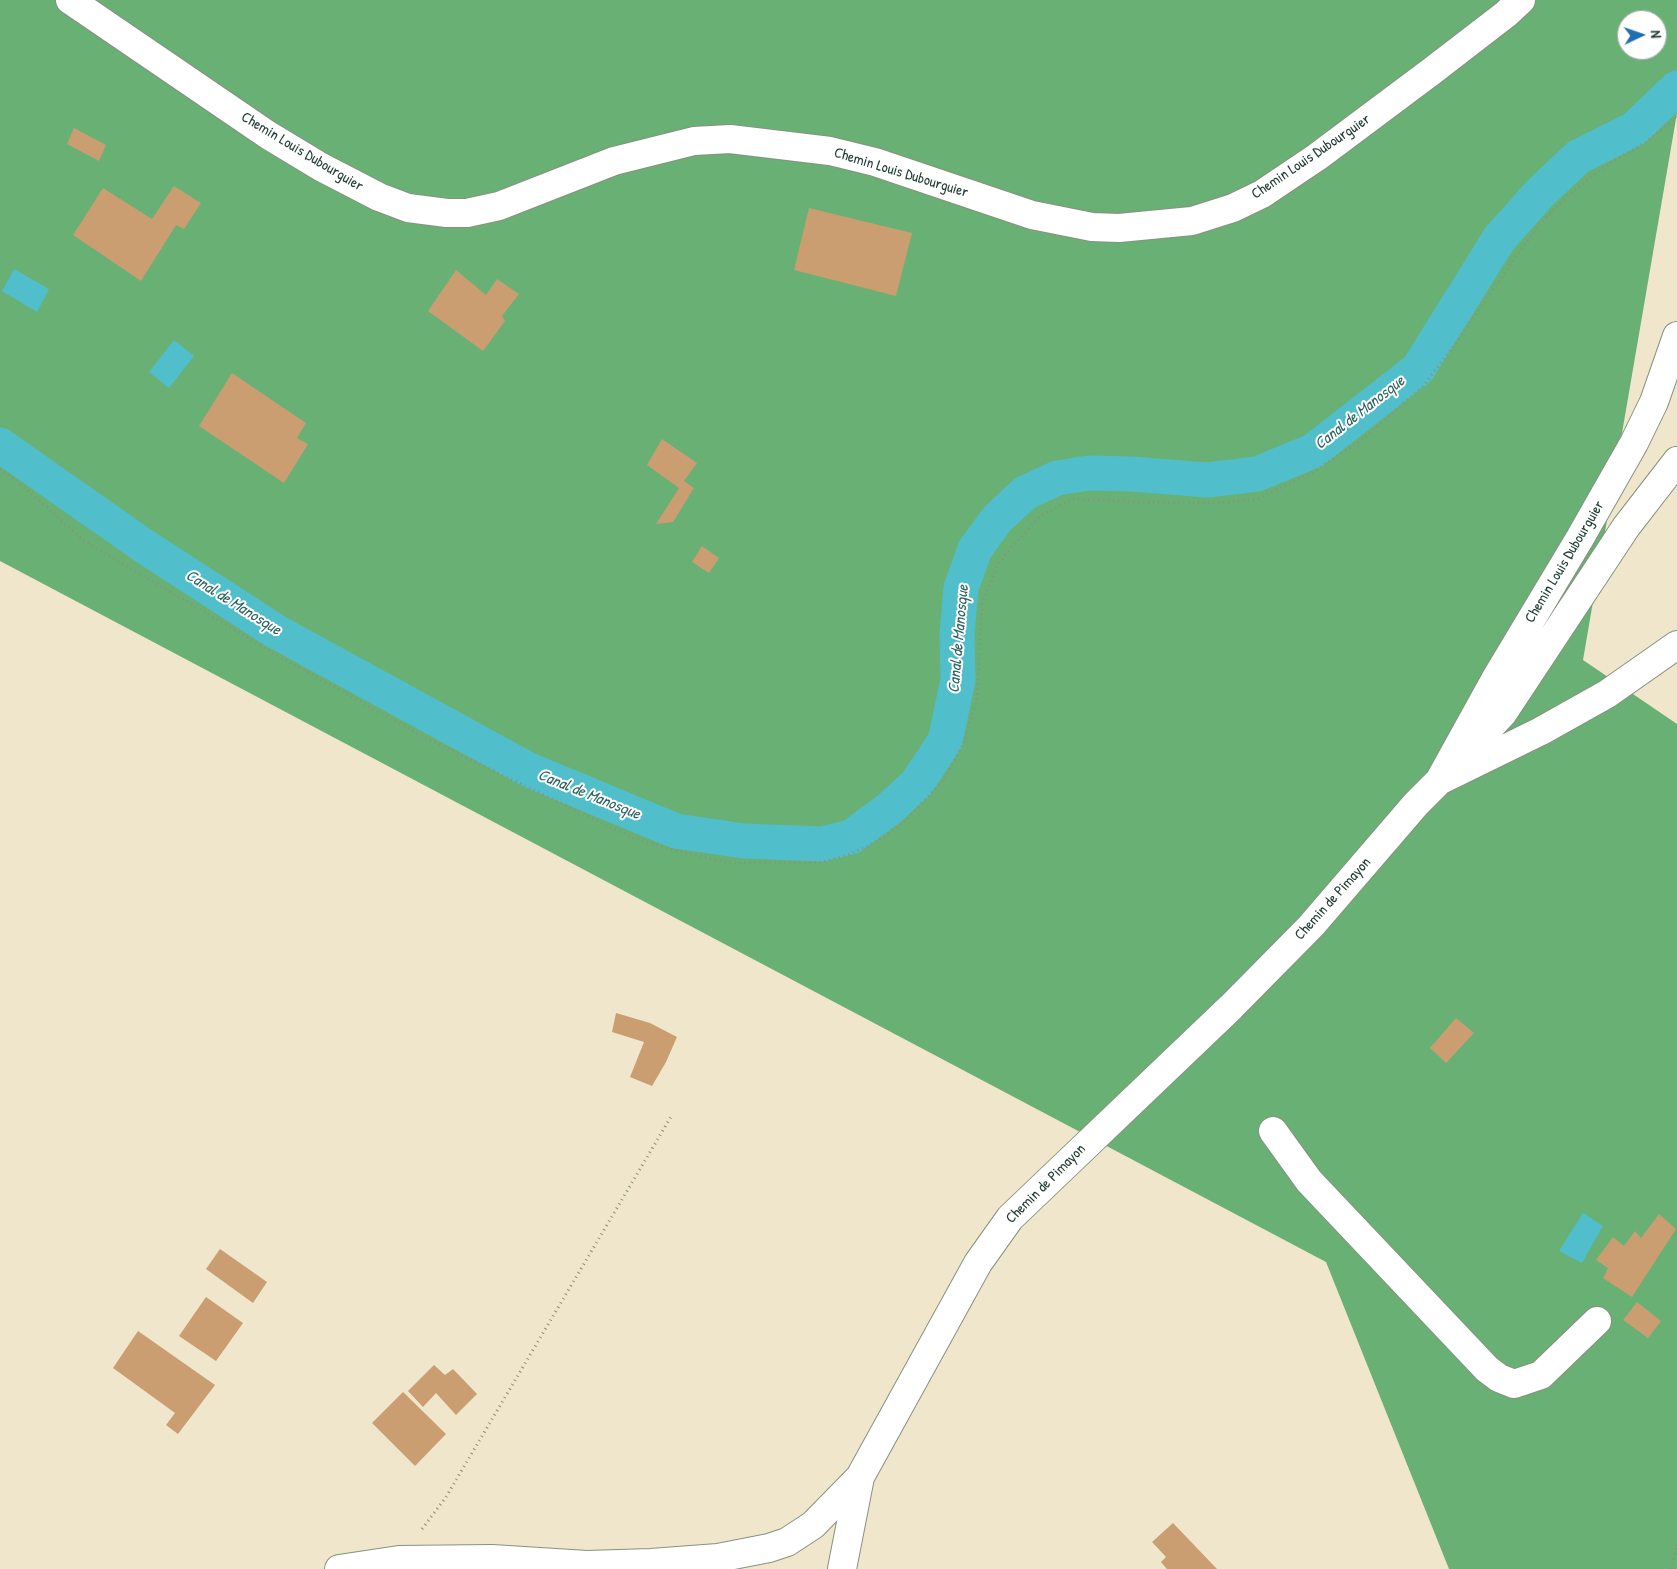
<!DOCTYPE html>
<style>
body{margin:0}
#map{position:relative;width:1677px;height:1569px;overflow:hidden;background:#efe6cb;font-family:"Patrick Hand",sans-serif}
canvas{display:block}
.north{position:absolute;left:1617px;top:10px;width:50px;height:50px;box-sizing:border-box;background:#fff;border:1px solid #a5b1ae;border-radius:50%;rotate:87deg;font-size:14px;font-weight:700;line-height:20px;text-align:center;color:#1f3d34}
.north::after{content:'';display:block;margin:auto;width:18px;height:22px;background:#1f6fb2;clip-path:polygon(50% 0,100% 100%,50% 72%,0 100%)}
</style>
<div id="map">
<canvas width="1677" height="1569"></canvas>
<div class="north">N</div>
</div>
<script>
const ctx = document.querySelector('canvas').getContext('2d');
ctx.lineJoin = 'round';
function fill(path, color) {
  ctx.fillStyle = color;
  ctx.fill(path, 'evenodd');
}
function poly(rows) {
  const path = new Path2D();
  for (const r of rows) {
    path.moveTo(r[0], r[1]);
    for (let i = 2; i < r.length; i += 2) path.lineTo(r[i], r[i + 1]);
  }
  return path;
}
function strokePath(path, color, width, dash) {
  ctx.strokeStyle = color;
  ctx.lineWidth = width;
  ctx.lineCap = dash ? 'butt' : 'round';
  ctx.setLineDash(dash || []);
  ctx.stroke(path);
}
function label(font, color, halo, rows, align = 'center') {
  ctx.font = font + ' "Patrick Hand",sans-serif';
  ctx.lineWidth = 4;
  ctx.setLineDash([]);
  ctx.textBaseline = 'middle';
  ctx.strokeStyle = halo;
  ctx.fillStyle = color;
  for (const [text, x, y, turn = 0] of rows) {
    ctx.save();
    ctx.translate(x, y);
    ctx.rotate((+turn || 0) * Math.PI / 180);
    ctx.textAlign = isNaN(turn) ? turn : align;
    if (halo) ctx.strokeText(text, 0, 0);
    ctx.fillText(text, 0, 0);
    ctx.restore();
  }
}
fill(poly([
 [0,0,1677,0,1677,113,1583,660,1677,724,1677,1569,1449,1569,1326,1262,0,561],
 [1627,20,1657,20,1657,50,1627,50]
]), '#69b075');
fill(poly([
 [14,269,49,289,37,312,2,291],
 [174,340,194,356,169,388,149,372],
 [1583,1213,1603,1226,1582,1263,1559,1251]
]), '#51becb');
strokePath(poly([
 [0,445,144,546,275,631,529,770,676,831,744,841,822,844,851,837,889,809,917,783,945,741,958,680,957,634,961,588,975,549,997,519,1025,493,1057,478,1089,473,1132,474,1207,480,1257,474,1313,451,1418,369,1499,239,1540,193,1578,157,1634,129,1677,88]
]), '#51becb', 35);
fill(poly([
 [74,128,106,145,99,161,67,144],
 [174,186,201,203,184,229,176,225,141,281,73,235,103,188,152,219],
 [809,208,912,233,896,296,794,270],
 [456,270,486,295,497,279,519,294,502,316,505,321,483,351,428,311],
 [232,373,306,423,297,438,308,444,284,483,199,426],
 [662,439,697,463,684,481,694,488,673,522,656,524,679,488,647,465],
 [702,546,719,558,709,573,692,562],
 [616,1013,650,1023,677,1037,666,1062,652,1086,630,1077,644,1042,612,1032],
 [1456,1018,1474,1033,1446,1063,1430,1048],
 [1659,1214,1676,1229,1632,1297,1603,1278,1608,1268,1596,1260,1613,1237,1624,1246,1635,1231,1641,1238],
 [220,1249,267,1282,253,1303,206,1269],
 [206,1297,243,1323,216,1361,179,1336],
 [1637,1302,1661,1321,1648,1338,1623,1320],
 [138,1331,215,1385,178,1434,166,1425,175,1413,113,1368],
 [434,1365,445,1375,453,1369,477,1394,456,1415,436,1393,423,1407,408,1391],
 [403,1392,446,1434,415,1466,372,1423],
 [1173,1523,1217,1569,1167,1569,1161,1562,1166,1557,1152,1542]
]), '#ca9e70');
const minor = poly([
 [70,0,268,135,321,167,379,197,408,208,447,213,467,213,499,206,614,161,694,141,730,139,830,151,875,162,1032,215,1092,227,1119,228,1192,221,1233,208,1262,194,1317,157,1432,71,1506,14,1521,0],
 [1467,751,1503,713,1626,527,1677,461],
 [1439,781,1496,678,1580,538,1634,443,1654,402,1677,336],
 [1273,1131,1309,1181,1487,1369,1499,1378,1514,1384,1541,1375,1597,1321],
 [339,1569,399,1560,492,1559,587,1565,651,1563,718,1558,769,1548,787,1542,813,1525,860,1477,978,1263,1010,1218,1231,1007,1311,926,1416,804,1439,781,1541,731,1607,694,1677,645],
 [842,1569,860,1477]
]);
strokePath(minor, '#879280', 30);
strokePath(poly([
 [0,469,31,493,84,541,291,663,424,737,633,838,681,852,731,863,817,863,848,855,874,843,904,822,943,781,964,742,977,699,982,605,998,563,1041,515,1074,499,1138,502,1218,503,1257,499,1310,474,1363,439,1423,386,1455,344,1539,224,1572,192,1608,164,1645,143,1677,117],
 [422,1529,446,1497,672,1115],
 [1671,1569,1677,1545]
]), '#879280', 3, [1, 4]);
strokePath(minor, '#fff', 28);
label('15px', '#1f3d34', '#fff', [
 ["Chemin Louis Dubourguier",302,152,31],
 ["Chemin Louis Dubourguier",1311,157,-34],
 ["Chemin Louis Dubourguier",901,173,17],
 ["Chemin Louis Dubourguier",1565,562,-59],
 ["Chemin de Pimayon",1333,899,-48],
 ["Chemin de Pimayon",1046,1184,-45]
]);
label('italic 16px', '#2e6461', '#fff', [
 ["Canal de Manosque",1360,413,-38],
 ["Canal de Manosque",233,603,32],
 ["Canal de Manosque",959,639,-85],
 ["Canal de Manosque",589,795,22]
]);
</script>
